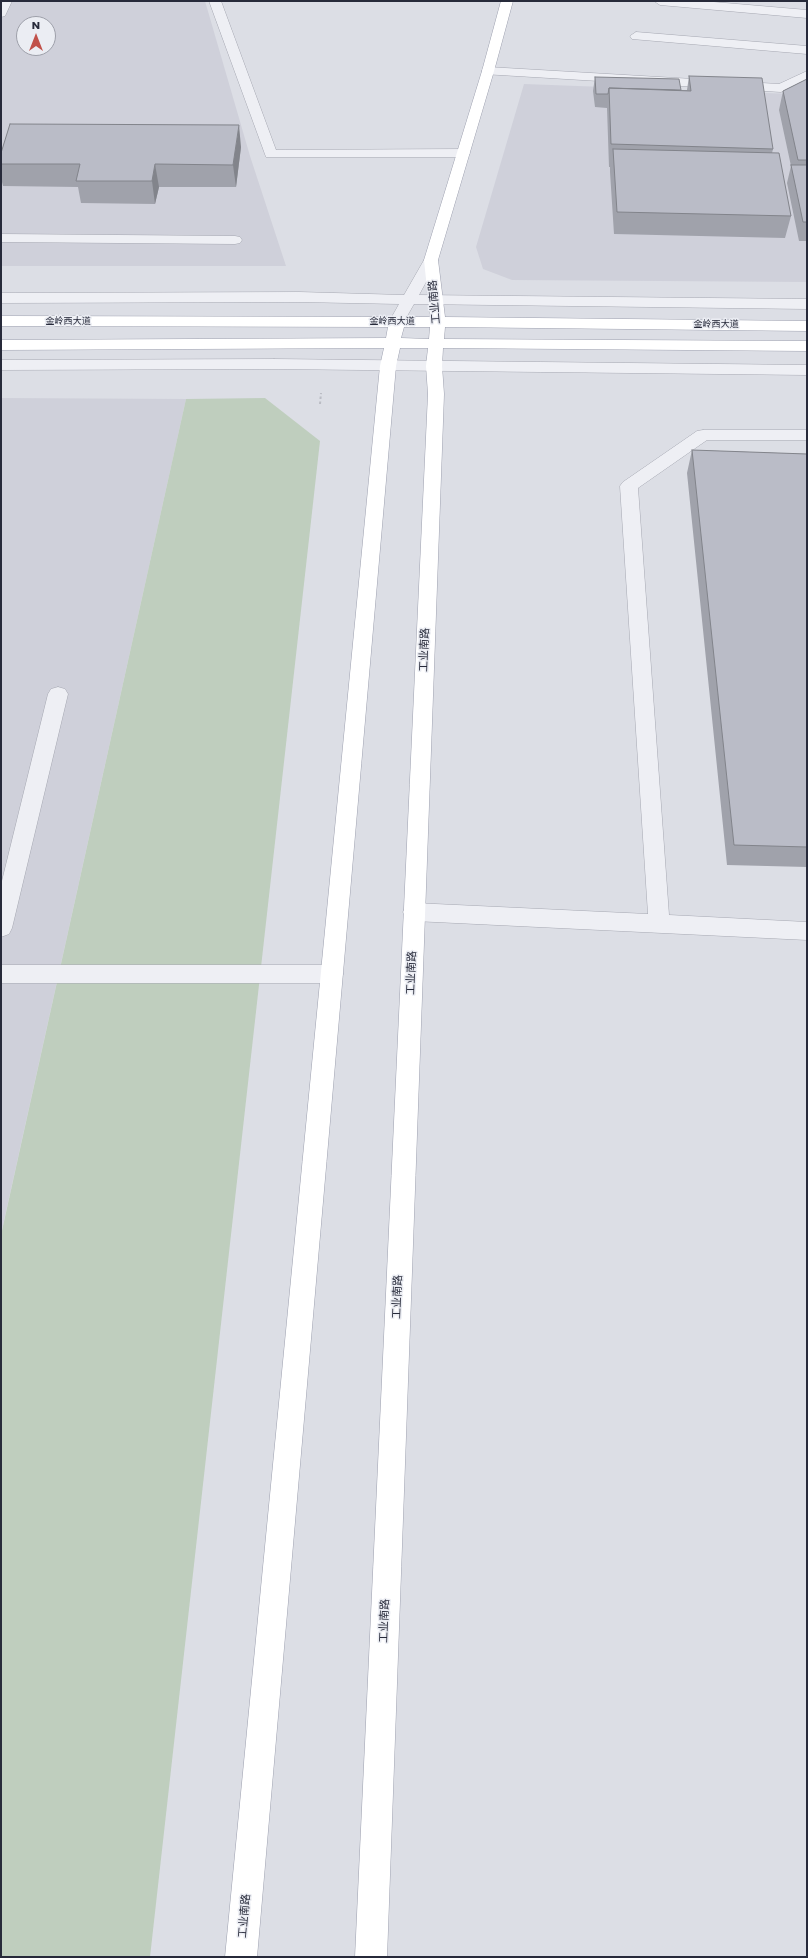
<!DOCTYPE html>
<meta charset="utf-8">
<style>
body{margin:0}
#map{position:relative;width:808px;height:1958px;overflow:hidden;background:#dcdee5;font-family:Poppins,sans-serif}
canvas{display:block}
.frame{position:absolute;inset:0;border:2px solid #272a3a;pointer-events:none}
.north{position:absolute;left:16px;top:16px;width:40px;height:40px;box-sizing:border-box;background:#ebedf3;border:1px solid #9d9fa9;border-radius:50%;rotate:0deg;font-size:11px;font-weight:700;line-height:16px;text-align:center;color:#272a3a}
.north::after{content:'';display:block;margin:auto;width:14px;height:18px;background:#c1514a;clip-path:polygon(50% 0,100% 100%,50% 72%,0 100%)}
</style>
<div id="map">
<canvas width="808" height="1958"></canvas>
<div class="frame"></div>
<div class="north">N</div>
</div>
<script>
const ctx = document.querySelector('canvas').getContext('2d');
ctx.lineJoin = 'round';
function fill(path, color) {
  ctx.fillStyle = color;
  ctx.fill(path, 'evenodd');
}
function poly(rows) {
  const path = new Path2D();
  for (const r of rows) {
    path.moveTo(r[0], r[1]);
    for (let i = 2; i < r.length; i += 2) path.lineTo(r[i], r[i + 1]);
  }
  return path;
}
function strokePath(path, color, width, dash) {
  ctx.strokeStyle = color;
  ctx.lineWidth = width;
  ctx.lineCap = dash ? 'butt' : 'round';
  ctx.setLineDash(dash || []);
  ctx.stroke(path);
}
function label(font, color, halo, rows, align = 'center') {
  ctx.font = font + ' Poppins,"Noto Sans SC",sans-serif';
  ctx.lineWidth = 3;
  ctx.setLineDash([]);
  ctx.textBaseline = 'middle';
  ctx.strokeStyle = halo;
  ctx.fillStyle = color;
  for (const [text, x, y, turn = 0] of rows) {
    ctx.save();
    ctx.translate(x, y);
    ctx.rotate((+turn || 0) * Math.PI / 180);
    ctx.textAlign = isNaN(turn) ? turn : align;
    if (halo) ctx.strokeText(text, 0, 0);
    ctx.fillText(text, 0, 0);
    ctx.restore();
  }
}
fill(poly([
 [1,1,205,1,250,156,286,266,1,266],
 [24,24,48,24,48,48,24,48],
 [524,84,793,94,807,87,807,282,512,280,483,269,476,247],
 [1,398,186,399,1,1234]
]), '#cfd0da');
fill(poly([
 [265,398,320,441,150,1957,1,1957,1,1235,186,399]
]), '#bfcebe');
const minor = poly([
 [1,1,12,1,5,16,1,17,1,1],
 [209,1,221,1,276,150,463,149,468,150,470,153,468,156,463,157,266,157,209,1],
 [654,1,702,1,807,10,807,18,660,5,654,1],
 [636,32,807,46,807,54,632,39,630,36,636,32],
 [488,67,779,84,807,71,807,80,781,92,483,74,482,71,483,68,488,67],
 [1,234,235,236,240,237,242,240,240,243,235,244,1,242,1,234],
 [431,256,436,257,438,260,419,295,807,299,807,309,414,304,402,325,397,327,392,325,389,322,399,304,299,302,1,303,1,293,299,292,404,295,424,260,426,257,431,256],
 [274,359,807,365,807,375,274,369,1,370,1,360,274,359],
 [703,430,807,430,807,440,707,440,638,488,669,915,807,922,807,940,414,921,406,918,403,912,406,906,414,903,648,914,620,486,623,482,697,431,703,430],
 [58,687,65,689,68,694,12,928,9,934,1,937,1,885,48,694,51,689,58,687],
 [1,965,332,965,340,967,343,974,340,981,332,983,1,983,1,965]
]);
const major = poly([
 [501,1,513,1,494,71,438,260,445,317,807,321,807,331,445,327,444,339,807,341,807,351,443,348,442,366,444,394,387,1957,355,1957,428,394,426,366,428,348,400,348,396,366,257,1957,225,1957,380,366,384,348,1,350,1,340,386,338,388,327,1,326,1,316,430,317,424,260,482,71,501,1],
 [404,327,430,327,429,339,401,338,404,327]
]);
strokePath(minor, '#a6a8b2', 1);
strokePath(major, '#9da0af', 1);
strokePath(poly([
 [320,404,321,393]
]), '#babcc4', 2, [2.5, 2.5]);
fill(minor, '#eeeff4');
fill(major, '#fff');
fill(poly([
 [689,76,773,149,772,153,791,216,785,238,614,234,610,172,610,167,609,167,607,108,595,107,593,91,595,77,681,90,687,90],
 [807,79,807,241,799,241,787,183,791,166,779,110,783,91],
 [241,147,236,187,159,187,155,204,81,203,78,187,3,186,1,178,1,153],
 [692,450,807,454,807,867,727,865,687,473]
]), '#a0a2ab');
fill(poly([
 [239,125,241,147,236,187,233,165],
 [155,164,159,187,155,204,152,181]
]), '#82848b');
const building = poly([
 [689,76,762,78,773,149,611,144,609,88,691,91,689,76],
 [595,77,679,79,681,90,609,88,608,94,596,94,595,77],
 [807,79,807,160,798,160,783,91,807,79],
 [10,124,239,125,233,165,155,164,152,181,76,181,80,164,1,164,1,153,10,124],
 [613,149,779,153,791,216,617,212,613,149],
 [791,165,807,165,807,222,803,222,791,165],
 [692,450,807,454,807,847,734,845,692,450]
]);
fill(building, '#babcc7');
strokePath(building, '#82848b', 1);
label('9px', '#272a3a', '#ebedf3', [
 ["金岭西大道",68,322],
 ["金岭西大道",392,322],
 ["金岭西大道",716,325]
]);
label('11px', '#272a3a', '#ebedf3', [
 ["工业南路",435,302,-95],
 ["工业南路",425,650,-88],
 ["工业南路",412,973,-88],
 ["工业南路",398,1297,-88],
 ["工业南路",385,1621,-88],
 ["工业南路",245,1916,-85]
]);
</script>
